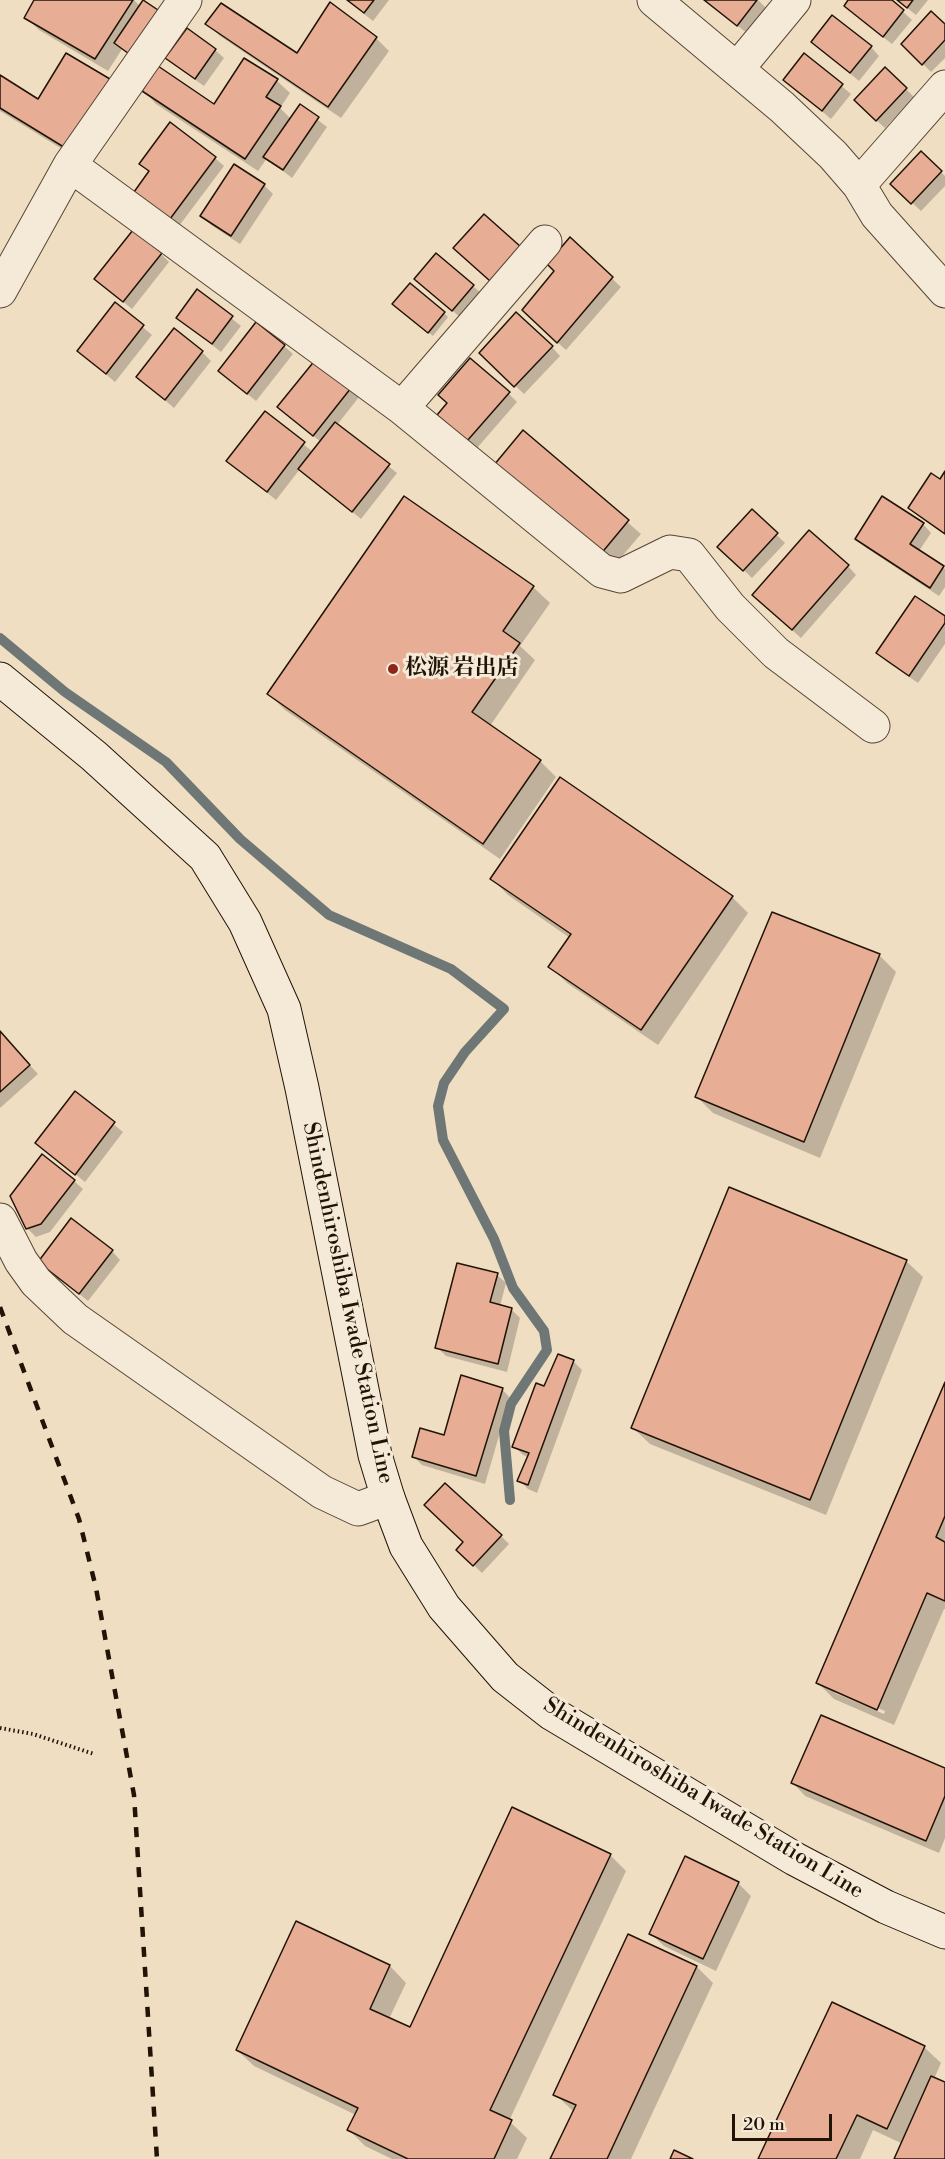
<!DOCTYPE html>
<meta charset="utf-8">
<style>
body{margin:0}
#map{position:relative;width:945px;height:2159px;overflow:hidden;background:#f0dec3;font-family:"Libre Bodoni",serif}
canvas{display:block}
.scale{position:absolute;left:732px;top:2114px;width:100px;height:27px;box-sizing:border-box;border:3px solid #211407;border-top:0;padding-left:8px;font-size:18px;line-height:21px;white-space:nowrap;color:#211407;-webkit-text-stroke:4px #f5ead8;paint-order:stroke}
</style>
<div id="map">
<canvas width="945" height="2159"></canvas>
<div class="scale">20 m</div>
</div>
<script>
const ctx = document.querySelector('canvas').getContext('2d');
ctx.lineJoin = 'round';
function fill(path, color) {
  ctx.fillStyle = color;
  ctx.fill(path, 'evenodd');
}
function poly(rows) {
  const path = new Path2D();
  for (const r of rows) {
    path.moveTo(r[0], r[1]);
    for (let i = 2; i < r.length; i += 2) path.lineTo(r[i], r[i + 1]);
  }
  return path;
}
function strokePath(path, color, width, dash) {
  ctx.strokeStyle = color;
  ctx.lineWidth = width;
  ctx.lineCap = dash ? 'butt' : 'round';
  ctx.setLineDash(dash || []);
  ctx.stroke(path);
}
function label(font, color, halo, rows, align = 'center') {
  ctx.font = font + ' "Libre Bodoni","Noto Serif JP",serif';
  ctx.lineWidth = 6;
  ctx.setLineDash([]);
  ctx.textBaseline = 'middle';
  ctx.strokeStyle = halo;
  ctx.fillStyle = color;
  for (const [text, x, y, turn = 0] of rows) {
    ctx.save();
    ctx.translate(x, y);
    ctx.rotate((+turn || 0) * Math.PI / 180);
    ctx.textAlign = isNaN(turn) ? turn : align;
    if (halo) ctx.strokeText(text, 0, 0);
    ctx.fillText(text, 0, 0);
    ctx.restore();
  }
}
fill(poly([
 [36,0,134,0,140,6,136,58,122,49,108,71,39,30,26,17],
 [346,0,389,0,373,21],
 [703,0,758,0,766,8,747,33],
 [850,0,890,0,912,20,892,44,854,14],
 [897,0,928,0,916,15],
 [207,23,298,55,376,38,389,51,341,118,220,36],
 [945,26,945,58,931,72,903,44],
 [871,47,879,56,859,81,822,50],
 [215,50,224,58,204,86,176,66,167,58],
 [805,55,851,94,831,119,785,80],
 [245,60,277,81,290,93,280,108,291,119,300,106,327,127,292,178,267,158,258,171,156,104,144,91,214,106],
 [0,77,80,160,0,111],
 [906,89,914,97,885,128,864,109],
 [921,153,945,176,945,186,921,211,892,184],
 [215,158,224,166,179,226,144,201,150,173,141,164],
 [234,166,264,185,273,194,240,244,211,225,202,216],
 [570,239,621,287,566,350,532,319],
 [161,254,169,262,132,309,105,287],
 [473,286,482,294,461,318,425,287],
 [197,291,241,326,221,352,178,318],
 [116,304,152,335,115,382,79,351],
 [398,308,444,313,448,317,433,336],
 [284,346,293,354,256,401,229,379],
 [552,347,560,356,524,394,481,353],
 [202,352,211,361,174,408,138,377],
 [350,389,359,397,337,425,397,473,361,519,300,469,276,500,228,461,265,413,313,452,321,442,288,416],
 [509,394,517,402,477,448,448,423],
 [524,432,641,534,613,567],
 [945,474,945,535,918,516,910,508,940,481],
 [752,511,785,543,752,578,728,555],
 [923,524,931,533,919,551,945,569,945,587,939,596,865,547,857,538],
 [848,566,856,575,801,638,763,604],
 [533,587,550,603,520,646,535,660,490,726,540,761,556,777,500,859,285,710,269,694],
 [945,618,945,644,918,683,887,662,878,653],
 [492,879,732,897,748,913,658,1045,567,983,550,966,570,938,508,895],
 [879,955,896,972,820,1158,713,1113,697,1097],
 [0,1033,38,1074,0,1108],
 [75,1093,123,1132,85,1182,37,1143],
 [74,1181,83,1189,50,1232,36,1237,27,1228],
 [112,1251,120,1260,88,1301,40,1262],
 [906,1261,923,1277,826,1515,650,1444,633,1428],
 [497,1275,506,1283,500,1306,511,1309,520,1318,507,1372,446,1356,437,1347],
 [573,1361,582,1370,537,1493,528,1489,519,1480,528,1457,523,1455,514,1446,545,1388],
 [945,1386,945,1609,944,1609,894,1725,834,1699,818,1683],
 [835,1690,885,1711,884,1714,835,1693],
 [502,1389,510,1398,485,1484,422,1465,413,1456,445,1436],
 [501,1536,509,1544,482,1573,458,1550,465,1542],
 [945,1770,945,1838,939,1853,805,1796,793,1783],
 [610,1855,626,1871,509,2121,527,2138,517,2159,392,2159,365,2146,349,2130,356,2115,254,2066,237,2050,297,1923,390,1966,406,1983,389,2019,411,2029],
 [738,1883,751,1896,716,1971,664,1946,651,1934],
 [629,1936,697,1967,713,1983,631,2159,552,2159,574,2112,555,2094],
 [924,2047,941,2063,934,2079,945,2084,945,2159,896,2159,903,2144,873,2130,860,2159,760,2159]
]), '#0003');
strokePath(poly([
 [0,638,65,692,166,762,240,839,329,915,451,969,504,1009,465,1052,444,1083,438,1106,443,1140,494,1239,513,1288,544,1331,547,1350,511,1404,504,1431,510,1500]
]), '#6e7775', 10);
const building = poly([
 [34,0,133,0,95,59,24,18,34,0],
 [143,0,161,12,132,56,114,43,143,0],
 [347,0,374,0,364,13,347,0],
 [704,0,757,0,737,26,704,0],
 [848,0,892,0,904,10,883,37,844,6,848,0],
 [897,0,913,0,907,8,897,0],
 [330,2,377,37,328,107,205,24,221,3,297,53,330,2],
 [931,11,945,24,945,40,922,65,901,44,931,11],
 [832,15,872,46,850,73,811,42,832,15],
 [187,28,216,49,195,79,165,58,187,28],
 [66,53,110,79,67,149,0,108,0,75,38,99,66,53],
 [804,53,843,84,822,111,783,80,804,53],
 [244,58,278,79,266,97,281,106,245,159,142,91,158,66,214,104,244,58],
 [885,67,907,88,876,121,854,100,885,67],
 [300,104,319,117,283,170,263,157,300,104],
 [170,122,216,157,170,219,134,192,149,171,139,164,170,122],
 [921,151,942,171,911,204,890,184,921,151],
 [234,164,265,184,231,236,200,216,234,164],
 [484,214,521,247,490,281,453,248,484,214],
 [133,230,162,253,123,302,94,279,133,230],
 [570,237,613,277,557,343,522,310,554,271,547,264,570,237],
 [436,253,474,285,452,311,414,279,436,253],
 [410,283,445,312,428,333,392,304,410,283],
 [197,289,233,316,212,344,176,318,197,289],
 [115,302,144,325,106,374,77,351,115,302],
 [516,312,553,346,514,387,479,353,516,312],
 [256,322,285,345,247,394,218,371,256,322],
 [174,328,203,351,165,400,136,377,174,328],
 [470,358,510,392,467,441,437,415,447,403,438,395,470,358],
 [316,359,351,388,313,436,277,407,316,359],
 [265,411,305,442,267,492,226,461,265,411],
 [335,422,390,464,352,512,298,469,335,422],
 [523,430,629,520,600,555,494,465,523,430],
 [945,471,945,534,908,508,931,473,940,479,945,471],
 [404,496,534,586,503,631,520,643,472,712,541,760,483,844,267,694,404,496],
 [882,496,924,523,910,544,944,566,930,588,855,539,882,496],
 [752,509,778,533,743,571,717,547,752,509],
 [809,530,849,565,792,630,752,595,809,530],
 [915,596,945,616,945,623,909,676,876,653,915,596],
 [560,777,733,896,641,1030,548,967,571,934,490,879,560,777],
 [772,912,880,954,804,1142,695,1097,772,912],
 [0,1031,30,1065,0,1092,0,1031],
 [75,1091,115,1122,75,1175,35,1143,75,1091],
 [42,1154,75,1180,41,1224,26,1229,10,1196,42,1154],
 [729,1187,907,1260,810,1500,631,1428,729,1187],
 [71,1218,113,1250,79,1294,38,1262,71,1218],
 [457,1263,498,1273,490,1302,512,1308,498,1364,435,1348,457,1263],
 [558,1354,574,1360,528,1485,517,1481,529,1453,512,1447,536,1383,544,1386,558,1354],
 [461,1375,503,1388,476,1476,412,1457,420,1428,444,1435,461,1375],
 [945,1382,945,1516,936,1537,945,1542,945,1601,927,1593,877,1710,816,1683,945,1382],
 [445,1483,502,1535,473,1566,456,1550,463,1542,424,1505,445,1483],
 [821,1715,945,1768,945,1796,926,1841,791,1783,821,1715],
 [512,1807,611,1854,490,2110,512,2120,494,2159,408,2159,347,2130,358,2108,236,2050,296,1921,390,1965,370,2009,410,2027,512,1807],
 [685,1856,739,1882,703,1959,649,1934,685,1856],
 [628,1934,697,1966,607,2159,550,2159,576,2105,553,2095,628,1934],
 [832,2002,925,2046,887,2129,857,2115,836,2159,758,2159,832,2002],
 [931,2076,945,2082,945,2159,894,2159,931,2076],
 [674,2150,693,2159,670,2159,674,2150]
]);
fill(building, '#e7ad95');
strokePath(building, '#211407', 1.5);
const minor = poly([
 [654,0,782,107,833,155,859,185,877,215,945,291],
 [737,69,794,0],
 [70,165,402,408,602,571,621,576,670,552,689,555,730,607,776,653,873,726],
 [859,185,945,87],
 [0,291,70,165,185,0],
 [402,408,545,242],
 [0,1220,21,1261,36,1282,75,1319,322,1492,358,1509,388,1498]
]);
const secondary = poly([
 [0,679,94,756,205,857,245,922,284,1009,302,1088,375,1455,388,1498,406,1546,444,1607,505,1677,551,1713,795,1859,886,1907,945,1932]
]);
strokePath(minor, '#554636', 35);
strokePath(secondary, '#211407', 35);
strokePath(poly([
 [0,1728,33,1734,94,1754]
]), '#211407', 4, [1.5, 3]);
strokePath(minor, '#f5ead8', 33);
strokePath(secondary, '#f5ead8', 33);
strokePath(poly([
 [0,1307,79,1519,96,1588,134,1795,157,2159]
]), '#211407', 4.5, [10, 10]);
for (const [x, y, r, color] of [
 [393,669,6,"#8f2418"]
]) {
  const dot = new Path2D();
  dot.arc(x, y, r, 0, 2 * Math.PI);
  ctx.fillStyle = color;
  ctx.fill(dot);
  strokePath(dot, '#f5ead8', 2);
}
label('bold 22px', '#211407', '#f5ead8', [
 ["松源 岩出店",405,669]
], 'left');
label('22px', '#211407', '#f5ead8', [
 ["Shindenhiroshiba Iwade Station Line",347,1303,78],
 ["Shindenhiroshiba Iwade Station Line",703,1799,31]
]);
</script>
